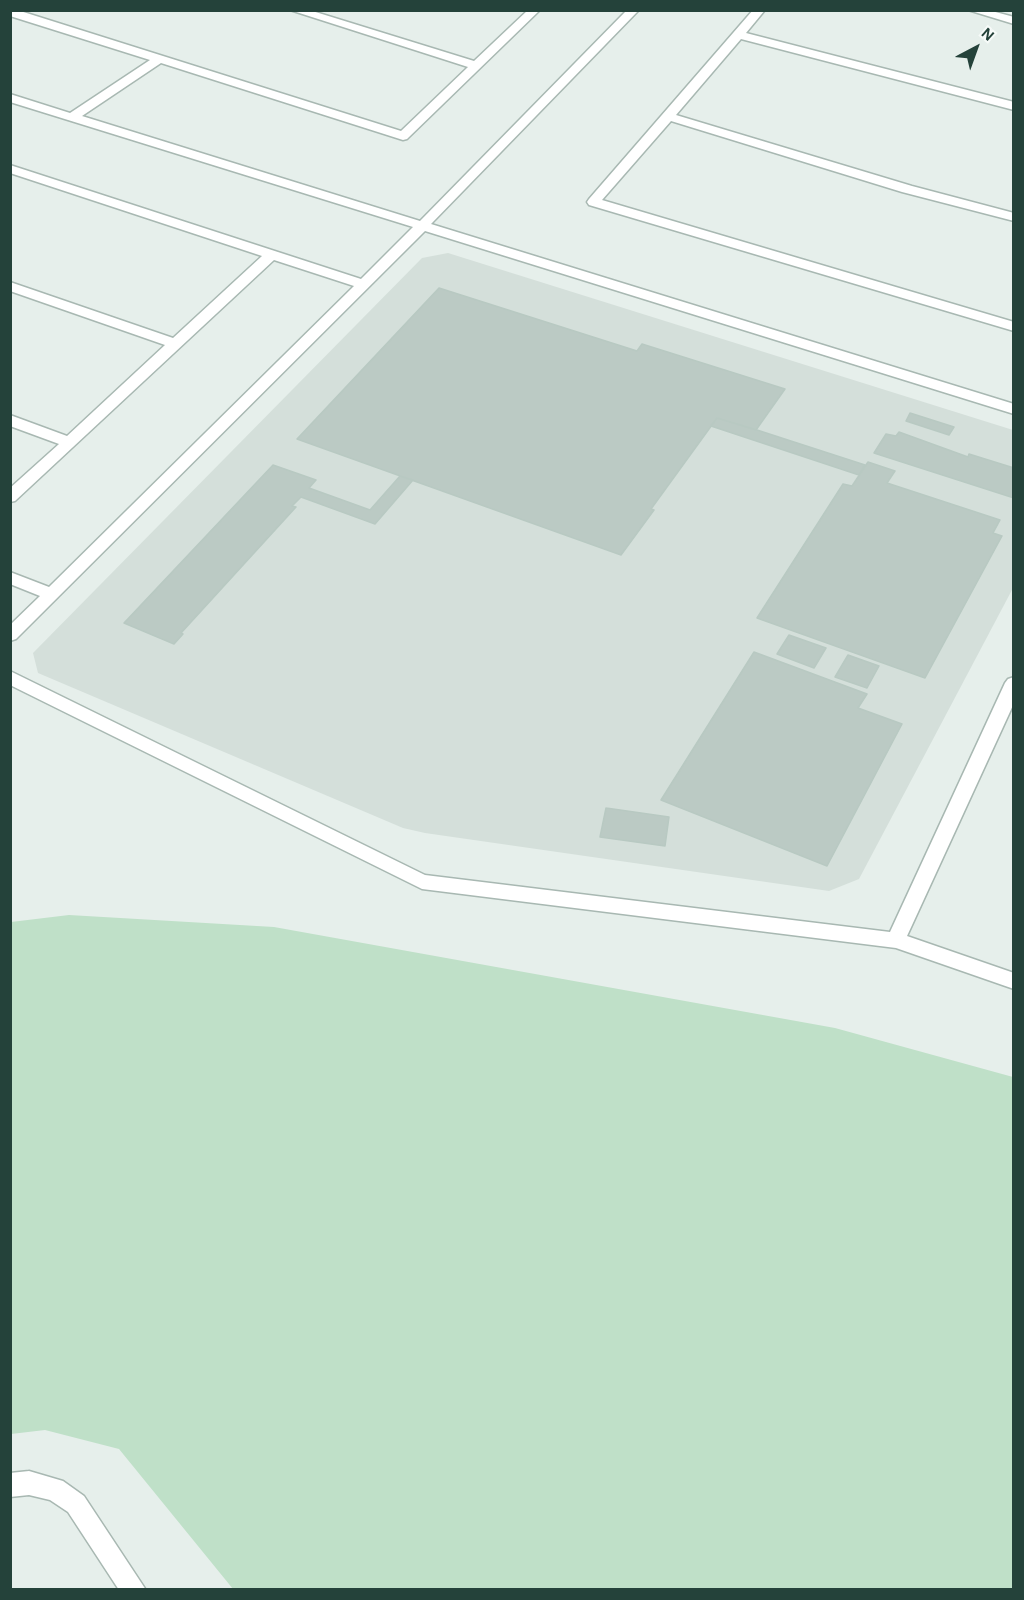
<!DOCTYPE html>
<style>
body{margin:0}
#map{position:relative;width:1024px;height:1600px;overflow:hidden;background:#e6efeb;font-family:"Alegreya Sans",sans-serif}
canvas{display:block}
.frame{position:absolute;inset:0;border:12px solid #24423a;pointer-events:none}
.north{position:absolute;left:946px;top:18px;width:60px;height:60px;-webkit-text-stroke:4px #f7fbf9;paint-order:stroke;rotate:41deg;font-size:16px;font-weight:700;line-height:24px;text-align:center;color:#24423a}
.north::after{content:'';display:block;margin:auto;width:21px;height:27px;background:#24423a;clip-path:polygon(50% 0,100% 100%,50% 72%,0 100%)}
</style>
<div id="map">
<canvas width="1024" height="1600"></canvas>
<div class="frame"></div>
<div class="north">N</div>
</div>
<script>
const ctx = document.querySelector('canvas').getContext('2d');
ctx.lineJoin = 'round';
function fill(path, color) {
  ctx.fillStyle = color;
  ctx.fill(path, 'evenodd');
}
function poly(rows) {
  const path = new Path2D();
  for (const r of rows) {
    path.moveTo(r[0], r[1]);
    for (let i = 2; i < r.length; i += 2) path.lineTo(r[i], r[i + 1]);
  }
  return path;
}
function strokePath(path, color, width, dash) {
  ctx.strokeStyle = color;
  ctx.lineWidth = width;
  ctx.lineCap = dash ? 'butt' : 'round';
  ctx.setLineDash(dash || []);
  ctx.stroke(path);
}
fill(poly([
 [448,253,1013,430,1013,588,859,879,829,891,425,833,403,828,38,673,33,653,422,258]
]), '#d4dfda');
fill(poly([
 [69,915,274,927,835,1028,1013,1077,1013,1589,233,1589,119,1449,45,1430,11,1434,11,922]
]), '#bfe0c8');
const building = poly([
 [439,288,637,351,642,344,785,389,756,430,717,418,651,509,654,510,621,555,297,439,439,288],
 [910,413,954,427,949,435,906,421,910,413],
 [717,418,757,430,865,465,859,475,711,426,717,418],
 [899,432,968,457,969,454,1014,468,1014,498,874,453,886,434,896,436,899,432],
 [868,462,895,471,887,483,1000,520,993,533,1002,536,925,678,757,618,843,484,852,486,868,462],
 [273,465,316,480,309,488,370,510,400,476,413,480,375,524,301,497,292,506,296,507,181,633,183,634,174,644,124,623,273,465],
 [789,635,826,648,814,668,777,654,789,635],
 [754,652,867,694,858,708,902,724,827,866,661,800,754,652],
 [848,655,879,666,867,688,835,677,848,655],
 [606,808,669,817,665,846,600,837,606,808]
]);
fill(building, '#bbcac4');
strokePath(building, '#b8c9c2', 1.5);
const minor = poly([
 [10,10,17,10,401,131,468,67,290,10,309,10,474,61,528,10,540,10,407,139,403,140,161,63,82,116,420,221,627,10,639,10,431,224,1014,404,1014,414,425,231,16,639,10,641,10,625,40,596,10,584,10,572,49,587,354,286,274,260,15,501,10,502,10,488,59,444,10,426,10,415,67,436,165,345,10,291,10,282,173,338,262,256,10,173,10,165,361,279,413,227,10,102,10,94,70,113,150,60,10,16,10,10],
 [753,10,765,10,746,33,1014,102,1014,110,741,39,676,115,912,186,1014,213,1014,221,902,192,671,121,602,200,1014,322,1014,331,589,205,587,202,589,199,753,10],
 [968,10,988,10,1014,17,1014,24,968,10],
 [10,671,425,875,890,932,1005,683,1008,679,1014,677,1014,703,907,936,1014,973,1014,989,896,948,422,889,10,685,10,671],
 [29,1471,63,1481,84,1496,146,1590,119,1590,68,1512,50,1500,29,1495,10,1497,10,1473,29,1471]
]);
strokePath(minor, '#a8b8b2', 3);
fill(minor, '#fff');
</script>
